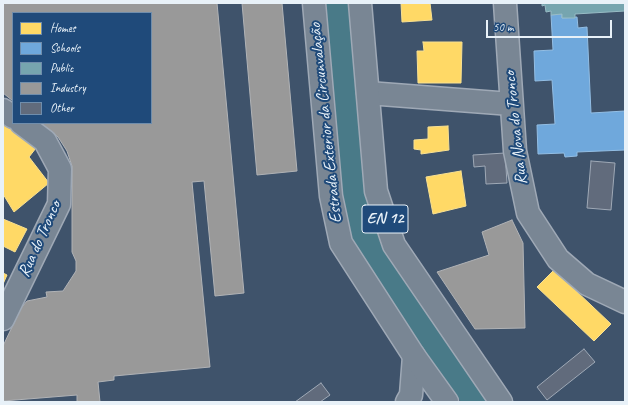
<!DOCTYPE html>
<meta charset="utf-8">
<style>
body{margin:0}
#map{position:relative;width:628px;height:405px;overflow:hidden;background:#3f536b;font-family:Caveat,sans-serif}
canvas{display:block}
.frame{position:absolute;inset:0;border:4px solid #e8f1f8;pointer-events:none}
.legend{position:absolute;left:12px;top:12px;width:140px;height:112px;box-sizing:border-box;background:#1f4a7a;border:1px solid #6f8dac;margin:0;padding:5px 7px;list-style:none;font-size:12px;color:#e8f1f8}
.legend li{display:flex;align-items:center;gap:8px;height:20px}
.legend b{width:20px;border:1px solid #6f8dac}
.scale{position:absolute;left:486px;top:20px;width:126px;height:18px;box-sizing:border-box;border:2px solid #e8f1f8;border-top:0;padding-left:5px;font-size:12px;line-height:14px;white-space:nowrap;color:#e8f1f8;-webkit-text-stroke:3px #1f4a7a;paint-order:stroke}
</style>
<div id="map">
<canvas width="628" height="405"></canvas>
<div class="frame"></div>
<ul class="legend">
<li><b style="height:11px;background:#ffd966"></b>Homes</li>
<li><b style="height:11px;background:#6fa8dc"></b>Schools</li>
<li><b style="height:11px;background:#76a5af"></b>Public</li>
<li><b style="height:11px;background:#999"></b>Industry</li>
<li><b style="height:11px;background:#616b7c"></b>Other</li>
</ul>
<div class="scale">50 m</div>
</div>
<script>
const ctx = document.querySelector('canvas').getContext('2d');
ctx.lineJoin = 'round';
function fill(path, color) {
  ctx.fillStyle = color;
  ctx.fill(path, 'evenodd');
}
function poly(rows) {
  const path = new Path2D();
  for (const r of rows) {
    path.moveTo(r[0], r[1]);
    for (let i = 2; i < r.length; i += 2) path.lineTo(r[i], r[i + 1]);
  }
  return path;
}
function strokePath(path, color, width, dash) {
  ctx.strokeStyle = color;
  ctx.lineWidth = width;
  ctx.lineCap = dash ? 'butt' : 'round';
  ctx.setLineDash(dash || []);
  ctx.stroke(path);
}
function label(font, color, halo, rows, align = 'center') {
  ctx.font = font + ' Caveat,sans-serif';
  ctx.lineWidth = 4;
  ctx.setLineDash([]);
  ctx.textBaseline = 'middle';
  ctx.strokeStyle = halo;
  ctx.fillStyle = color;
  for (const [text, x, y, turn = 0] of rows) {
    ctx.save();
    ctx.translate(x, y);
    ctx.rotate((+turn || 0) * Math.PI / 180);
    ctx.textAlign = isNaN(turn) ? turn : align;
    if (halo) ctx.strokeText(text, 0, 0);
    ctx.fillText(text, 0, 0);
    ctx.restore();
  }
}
fill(poly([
 [322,3,349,3,360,136,368,201,376,228,386,250,488,402,461,402,364,265,350,242,342,208]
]), '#497a88');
const homes = poly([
 [401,3,430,3,432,20,402,22,401,3],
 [423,42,462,42,461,83,418,83,417,51,424,51,423,42],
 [3,122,36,148,29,157,49,183,14,212,3,194,3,122],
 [448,126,449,150,421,154,421,150,414,149,414,140,428,139,428,127,448,126],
 [461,171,466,206,433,214,426,177,461,171],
 [3,219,27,229,15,252,3,246,3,219],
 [554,270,611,324,594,341,537,287,554,270],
 [3,273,7,275,3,284,3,273]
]);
fill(homes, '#ffd966');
strokePath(homes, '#f8e092', 1);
const schools = poly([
 [562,14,562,18,577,17,578,28,587,27,591,113,625,111,625,150,577,152,577,156,565,157,564,153,538,154,537,125,555,124,552,80,535,81,534,51,553,50,551,15,562,14]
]);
fill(schools, '#6fa8dc');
strokePath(schools, '#93bee4', 1);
const public = poly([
 [542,3,625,3,625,11,575,14,575,18,562,18,562,14,551,15,551,11,546,12,545,5,542,6,542,3]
]);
fill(public, '#76a5af');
strokePath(public, '#98bcc5', 1);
const industry = poly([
 [3,3,217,3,244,293,215,296,204,181,192,182,210,367,114,376,114,380,98,382,100,402,77,402,77,395,3,401,3,346,21,308,27,301,47,297,46,292,63,291,76,271,76,261,72,252,72,166,67,151,58,137,40,123,151,123,151,13,13,13,13,101,3,93,3,3],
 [242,3,282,3,297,171,257,175,242,3],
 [512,220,523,243,525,328,475,329,437,272,489,255,482,232,512,220]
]);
fill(industry, '#999');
strokePath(industry, '#b1b3b6', 1);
const building = poly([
 [505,153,507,183,486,184,485,166,474,167,473,155,505,153],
 [591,161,615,163,611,210,587,208,591,161],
 [584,349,595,362,547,400,537,387,584,349],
 [321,383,330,395,320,402,295,402,321,383]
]);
fill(building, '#616b7c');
strokePath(building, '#9fa9b6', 1);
const minor = poly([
 [505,3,515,151,528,213,558,259,587,284,625,302],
 [368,93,511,104],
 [3,110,13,117],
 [3,319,59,204,60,169,45,141,21,123],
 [407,402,411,395,414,356]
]);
const major = poly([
 [314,3,331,196,341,243,414,356,447,402],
 [360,3,376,191,394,245,501,402]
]);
strokePath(minor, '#9fa9b6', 25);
strokePath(major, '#9fa9b6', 25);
strokePath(minor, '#798694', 22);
strokePath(major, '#798694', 22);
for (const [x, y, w] of [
 [385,219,46]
]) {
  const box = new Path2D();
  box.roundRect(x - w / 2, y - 14, w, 28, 3);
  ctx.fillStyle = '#1f4a7a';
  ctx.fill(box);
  strokePath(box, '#e8f1f8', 1);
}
label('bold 16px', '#e8f1f8', null, [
 ["EN 12",385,219]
]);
label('17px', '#e8f1f8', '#1f4a7a', [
 ["Estrada Exterior da Circunvalação",326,123,-96],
 ["Rua Nova do Tronco",516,128,-96],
 ["Rua do Tronco",40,239,-66]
]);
</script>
